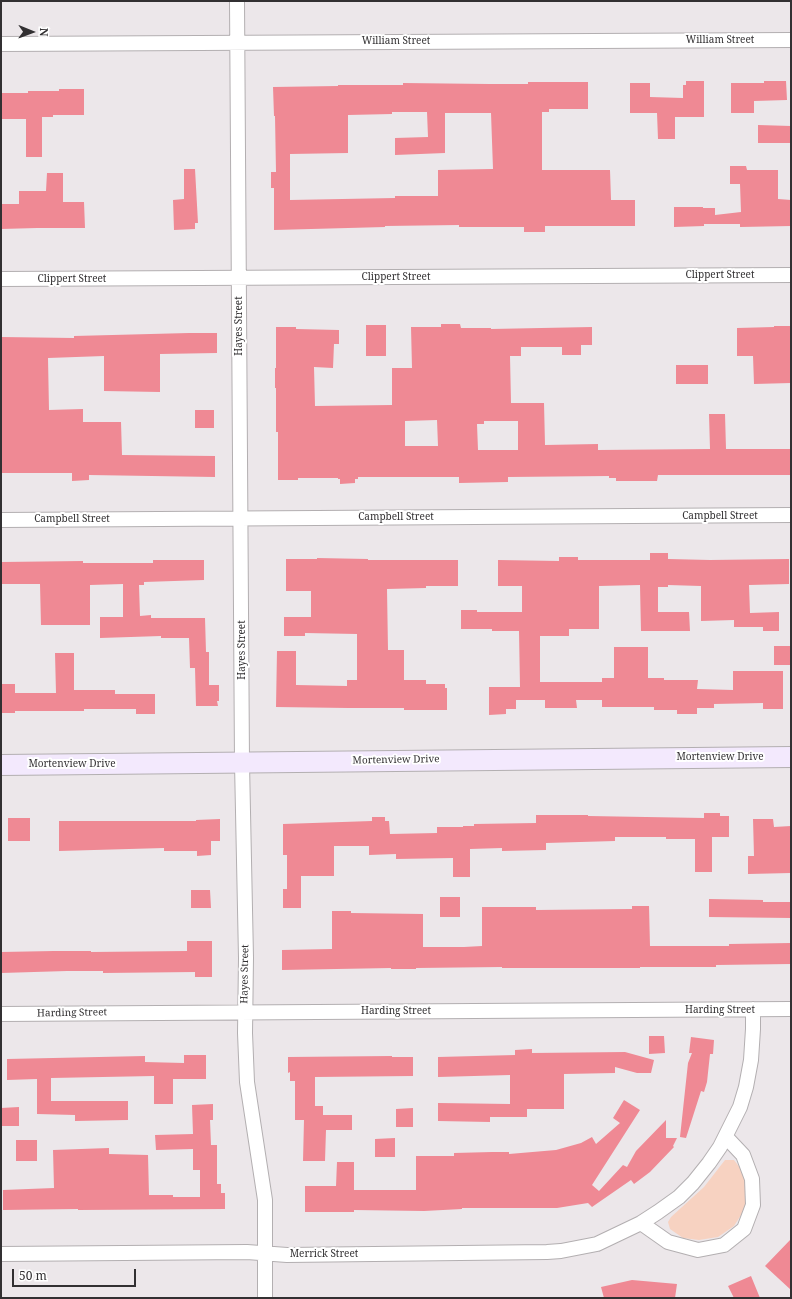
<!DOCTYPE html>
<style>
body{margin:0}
#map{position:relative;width:792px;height:1299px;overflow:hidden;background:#ece7ea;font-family:"Noto Serif",serif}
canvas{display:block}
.frame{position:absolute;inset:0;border:2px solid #323032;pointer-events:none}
.north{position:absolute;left:12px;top:12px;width:40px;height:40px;-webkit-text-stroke:3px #fff;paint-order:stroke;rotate:91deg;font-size:11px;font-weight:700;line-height:16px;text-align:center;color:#323032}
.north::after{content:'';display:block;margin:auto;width:14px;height:18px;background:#323032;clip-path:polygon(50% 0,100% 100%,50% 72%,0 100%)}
.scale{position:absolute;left:12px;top:1269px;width:124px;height:18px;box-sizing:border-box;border:2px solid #323032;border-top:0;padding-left:5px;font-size:12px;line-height:14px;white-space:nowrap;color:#323032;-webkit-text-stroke:3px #fff;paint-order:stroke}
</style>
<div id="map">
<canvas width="792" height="1299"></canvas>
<div class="frame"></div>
<div class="north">N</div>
<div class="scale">50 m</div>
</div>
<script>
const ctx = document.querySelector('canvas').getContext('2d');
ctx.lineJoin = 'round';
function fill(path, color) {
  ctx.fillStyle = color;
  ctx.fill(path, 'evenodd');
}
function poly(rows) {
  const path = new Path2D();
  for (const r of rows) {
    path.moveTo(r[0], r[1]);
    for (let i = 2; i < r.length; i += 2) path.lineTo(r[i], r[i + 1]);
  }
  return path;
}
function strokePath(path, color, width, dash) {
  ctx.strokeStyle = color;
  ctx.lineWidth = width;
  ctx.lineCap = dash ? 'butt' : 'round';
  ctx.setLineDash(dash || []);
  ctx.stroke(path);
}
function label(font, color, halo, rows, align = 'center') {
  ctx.font = font + ' "Noto Serif",serif';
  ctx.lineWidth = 4;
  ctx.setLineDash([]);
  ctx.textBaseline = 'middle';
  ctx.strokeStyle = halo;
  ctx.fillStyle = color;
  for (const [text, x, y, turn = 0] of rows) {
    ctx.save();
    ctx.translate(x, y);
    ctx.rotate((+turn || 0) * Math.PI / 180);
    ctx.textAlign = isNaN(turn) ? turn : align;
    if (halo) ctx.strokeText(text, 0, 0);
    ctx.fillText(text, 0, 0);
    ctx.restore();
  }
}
fill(poly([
 [725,1160,734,1160,741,1169,747,1182,748,1195,745,1209,734,1226,718,1237,699,1240,683,1238,670,1229,668,1222,671,1217,704,1187]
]), '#f7d2c1');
fill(poly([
 [686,81,704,81,704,117,675,117,675,139,658,139,657,113,630,113,630,83,650,83,650,97,683,98,683,85,686,85],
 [764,81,786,81,787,100,754,101,754,113,731,113,731,83,764,83],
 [528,82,588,82,588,109,549,109,549,112,542,112,542,170,610,170,611,200,635,200,635,226,545,226,545,232,524,232,524,227,459,227,459,225,385,226,385,227,274,230,274,188,271,188,271,172,276,172,275,116,274,116,273,87,338,86,338,85,403,85,403,83,489,84,528,84],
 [392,112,427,112,428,137,395,138,395,155,445,153,445,113,491,113,493,169,438,170,438,196,395,196,395,198,290,200,290,154,348,153,348,115,392,114],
 [59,89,84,89,84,115,53,115,53,117,42,117,42,157,26,157,26,119,1,119,1,93,28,93,28,91,59,91],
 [758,125,791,126,791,143,758,143],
 [730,166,746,166,747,170,778,170,778,199,791,200,791,226,740,227,740,224,704,224,704,226,674,227,674,207,703,207,703,208,715,208,715,215,741,212,740,184,730,184],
 [184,169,195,169,198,223,195,223,195,229,174,230,173,200,184,199],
 [47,173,63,173,63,202,84,202,85,228,37,228,1,229,1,204,19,204,19,191,46,191],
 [441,324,460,324,461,328,491,328,491,329,592,327,592,345,581,345,581,355,562,355,562,347,521,347,521,356,510,356,511,403,544,403,545,445,598,444,598,450,710,449,709,414,725,414,726,449,791,449,791,475,658,475,657,481,616,481,616,478,609,478,609,476,508,477,508,482,459,483,459,477,358,477,358,479,355,479,355,483,340,484,340,479,338,479,338,478,298,478,298,480,278,480,278,432,276,432,276,388,275,388,275,368,276,368,276,327,296,327,296,329,339,330,339,344,334,344,333,368,314,367,315,406,392,405,392,368,412,368,411,327,441,327],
 [437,420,438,446,405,446,405,421],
 [484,421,518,421,518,450,478,450,477,424,484,424],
 [366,325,386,325,386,356,366,356],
 [774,326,791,326,791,383,754,384,753,356,737,356,737,328,774,327],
 [189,333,217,333,217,353,160,354,160,392,104,391,104,356,48,358,49,410,83,409,83,422,121,422,122,455,215,456,215,477,89,475,89,480,72,481,72,473,1,473,1,337,74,338,74,336],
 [676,365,708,365,708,384,676,384],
 [195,410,214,410,214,428,195,428],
 [650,553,668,553,668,559,710,560,789,559,789,584,749,585,750,613,779,612,779,631,763,631,763,627,734,627,734,620,701,621,701,586,668,585,668,587,658,587,658,612,689,612,690,631,641,631,640,585,599,586,599,629,569,629,569,636,540,636,540,682,602,682,602,678,614,678,614,647,648,647,648,678,664,678,664,680,698,680,697,689,733,690,733,671,783,671,783,709,763,709,763,703,714,704,714,708,697,708,697,714,677,714,677,710,654,710,654,707,602,707,602,700,576,700,577,708,545,708,545,700,516,700,516,709,506,709,506,714,489,715,489,687,520,687,519,631,492,631,492,629,461,629,461,610,477,610,477,612,522,612,522,586,498,586,498,560,559,561,559,557,578,557,578,560,650,560],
 [317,558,368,559,368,560,458,560,458,586,426,586,426,588,387,589,388,650,404,650,404,680,426,680,426,684,445,684,445,688,447,688,447,710,404,710,404,708,348,708,276,707,277,651,296,651,296,685,347,686,347,680,357,680,357,634,305,633,305,636,284,636,284,617,311,617,311,591,286,591,286,559,317,559],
 [153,560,204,560,204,580,144,582,144,585,139,585,140,616,151,615,151,618,205,618,206,652,209,652,209,685,219,685,219,701,217,701,218,706,196,706,195,668,190,668,189,638,161,638,161,636,100,638,100,617,123,617,123,584,90,585,90,625,41,625,40,584,2,584,2,562,83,561,83,563,153,563],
 [774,646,790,646,790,665,774,665],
 [55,653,74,653,74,690,115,690,115,694,155,694,155,714,136,714,136,709,84,709,84,711,15,711,15,713,1,713,1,684,15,684,15,693,56,693],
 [704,813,720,813,720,816,729,816,729,837,712,837,712,872,695,872,695,839,666,839,666,837,615,837,615,841,546,843,546,850,502,851,502,848,470,849,470,877,453,877,453,858,396,859,396,854,369,855,369,846,334,846,334,876,301,876,301,908,283,908,283,889,287,889,287,855,283,855,283,824,372,821,372,817,385,817,385,821,389,821,390,834,437,833,437,827,463,827,463,826,474,826,474,824,536,823,536,815,588,815,588,816,704,818],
 [8,818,30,818,30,841,8,841],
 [220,819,220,841,211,841,211,855,197,856,197,851,164,851,164,848,59,851,59,821,196,821,196,820],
 [753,819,773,819,774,827,791,826,791,873,748,874,748,856,754,856],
 [191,890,210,890,211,908,191,908],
 [440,897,460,897,460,917,440,917],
 [709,899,763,900,763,902,791,902,791,918,709,917],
 [632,906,649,906,650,946,729,946,729,944,791,943,791,964,716,965,716,967,640,967,640,968,502,968,502,967,416,968,416,969,391,969,391,968,282,970,282,950,332,949,332,911,351,911,351,913,423,914,423,947,464,947,482,946,482,907,536,907,536,910,632,909],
 [187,941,212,941,212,977,195,977,195,972,103,973,103,971,67,971,1,973,1,952,54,951,91,951,91,952,187,951],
 [649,1036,664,1036,665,1053,649,1054],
 [691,1037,714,1040,713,1054,710,1054,707,1082,704,1092,701,1091,686,1138,680,1137,688,1063,692,1053,689,1053],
 [532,1049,532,1053,625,1052,654,1060,651,1073,637,1073,615,1067,615,1073,564,1074,564,1109,527,1109,527,1117,490,1117,490,1122,438,1121,438,1103,510,1104,510,1075,438,1077,438,1057,515,1055,515,1050],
 [184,1055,206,1055,206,1079,173,1079,173,1104,154,1104,154,1076,51,1078,51,1101,128,1101,128,1120,75,1121,75,1115,37,1114,37,1079,7,1080,7,1059,145,1056,145,1062,184,1063],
 [392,1056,392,1057,413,1057,413,1076,315,1077,315,1106,323,1106,323,1115,352,1115,352,1130,326,1130,325,1161,303,1161,304,1120,295,1120,295,1081,290,1081,290,1072,288,1073,288,1057],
 [624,1100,640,1110,592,1185,599,1191,623,1165,627,1167,636,1151,666,1120,666,1138,677,1138,673,1146,674,1147,650,1172,634,1184,631,1180,592,1207,588,1203,557,1208,462,1208,462,1209,424,1211,354,1210,354,1212,305,1212,305,1186,336,1186,337,1162,354,1162,354,1190,416,1190,416,1156,454,1156,454,1153,492,1152,509,1152,509,1154,556,1150,581,1143,592,1137,596,1144,620,1123,613,1118],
 [213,1104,213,1120,210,1120,211,1145,217,1145,217,1184,221,1184,221,1193,225,1193,225,1209,78,1210,78,1209,3,1210,3,1190,54,1188,53,1150,109,1148,109,1154,148,1155,149,1195,173,1195,173,1197,200,1197,200,1170,193,1170,193,1149,156,1150,155,1135,193,1134,192,1105],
 [19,1107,19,1126,1,1126,1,1108],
 [413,1108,413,1127,396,1127,396,1109],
 [395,1138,395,1157,375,1157,375,1139],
 [16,1140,37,1140,37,1161,16,1161],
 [791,1239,791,1290,765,1266],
 [751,1276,760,1298,734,1298,728,1286],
 [632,1280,677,1284,675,1298,604,1298,601,1287]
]), '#ef8994');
const street = poly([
 [237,1,242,763,246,958,245,1033,247,1082,265,1200,265,1298],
 [1,44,791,40],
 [1,279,791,275],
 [1,520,791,515],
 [1,1014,791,1009],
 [641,1223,668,1242,698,1250,724,1245,744,1229,753,1205,752,1179,743,1155,726,1137],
 [1,1254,247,1252,287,1255,547,1252,561,1251,597,1244,641,1223,658,1212,679,1197,693,1183,709,1163,720,1147,740,1107,746,1087,751,1060,753,1029,753,1009]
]);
const secondary = poly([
 [1,765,791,757]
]);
strokePath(street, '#b3afb1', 16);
strokePath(secondary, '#b3afb1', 22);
strokePath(street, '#fff', 14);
strokePath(secondary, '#f3e9fd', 20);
label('10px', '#323032', '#fff', [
 ["William Street",720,40],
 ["William Street",396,41],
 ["Clippert Street",720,275],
 ["Clippert Street",396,277],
 ["Clippert Street",72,279],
 ["Hayes Street",239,326,-90],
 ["Campbell Street",720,516],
 ["Campbell Street",396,517],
 ["Campbell Street",72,519],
 ["Hayes Street",242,650,-90],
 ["Mortenview Drive",720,757],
 ["Mortenview Drive",396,760,-1],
 ["Mortenview Drive",72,764],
 ["Hayes Street",245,974,-89],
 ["Harding Street",720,1010],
 ["Harding Street",396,1011],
 ["Harding Street",72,1013,-1],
 ["Merrick Street",324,1254]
]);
</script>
